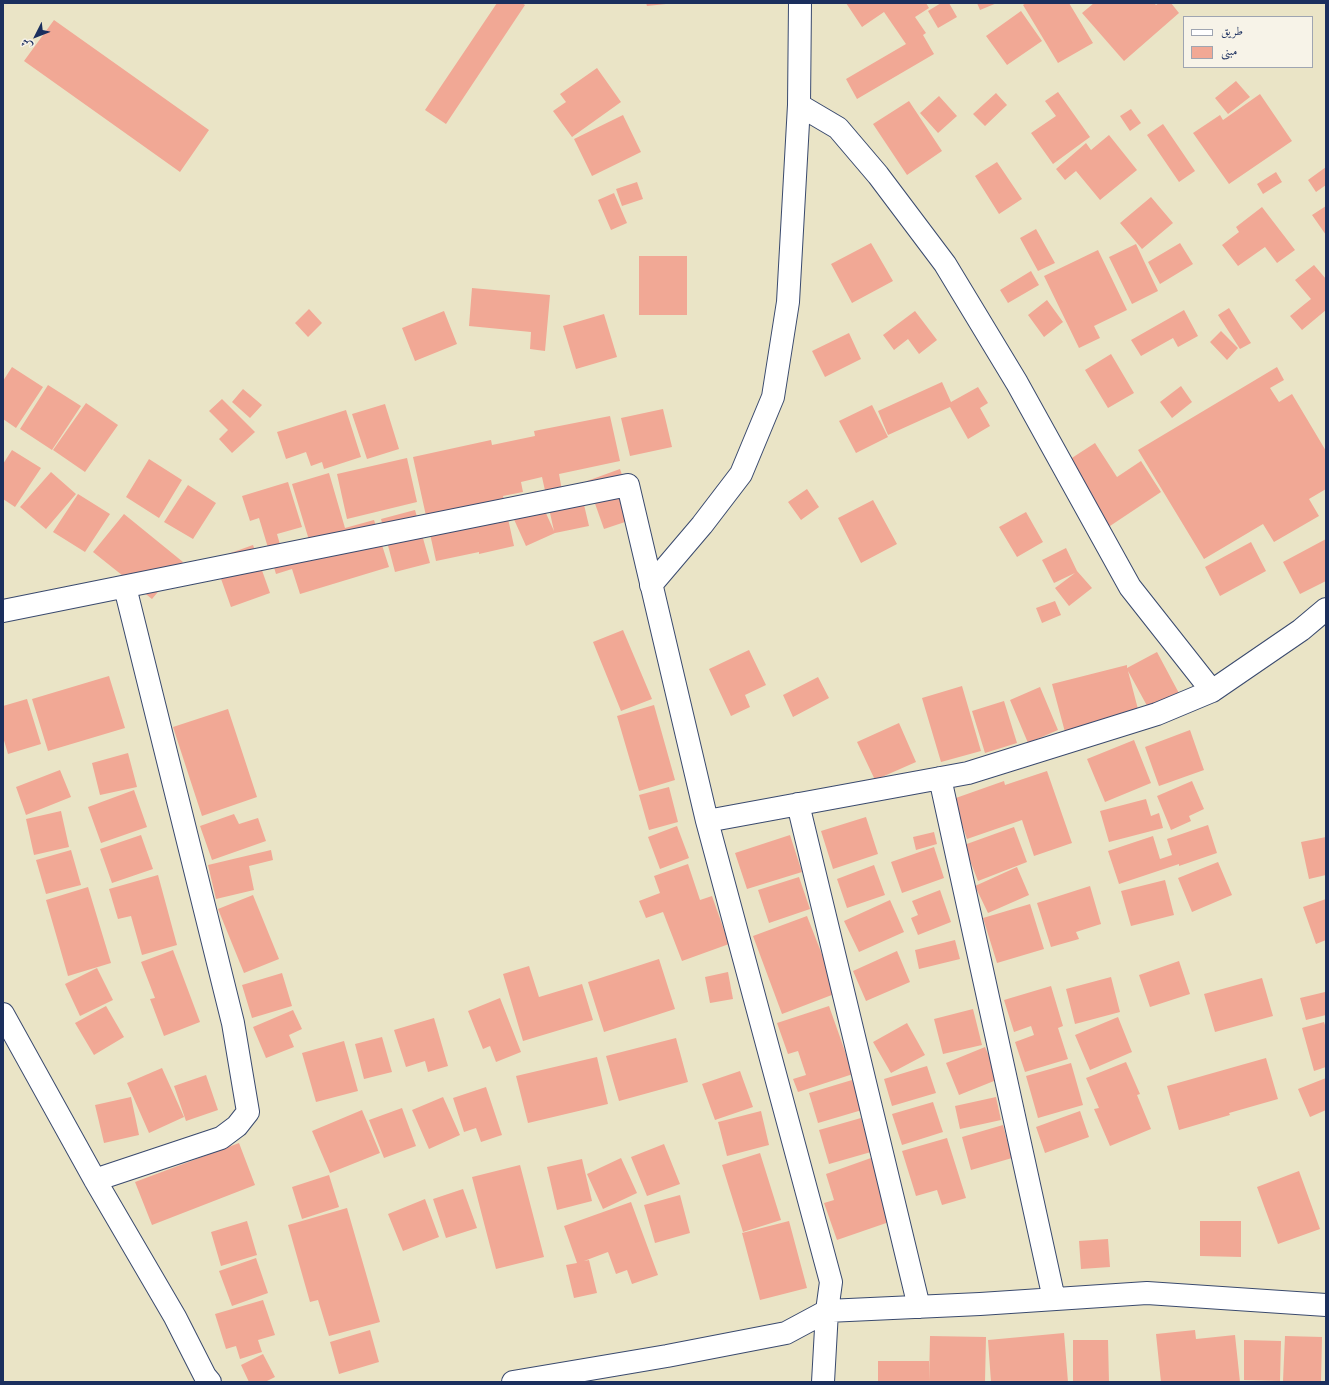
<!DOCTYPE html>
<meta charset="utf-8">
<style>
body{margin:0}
#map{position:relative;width:1329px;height:1385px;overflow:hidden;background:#eae4c6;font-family:"IM FELL French Canon",Amiri,serif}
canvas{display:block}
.frame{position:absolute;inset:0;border:4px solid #1b2f5e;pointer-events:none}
.legend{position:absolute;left:1183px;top:16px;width:130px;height:52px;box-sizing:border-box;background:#f7f3e8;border:1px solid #9fa5b1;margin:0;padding:5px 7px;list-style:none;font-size:12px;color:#1b2f5e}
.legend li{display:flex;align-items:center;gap:8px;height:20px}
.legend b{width:20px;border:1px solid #9fa5b1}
.north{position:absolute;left:16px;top:16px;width:40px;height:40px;-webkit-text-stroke:3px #f7f3e8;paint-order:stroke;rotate:228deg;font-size:11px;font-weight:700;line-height:16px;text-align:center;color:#1b2f5e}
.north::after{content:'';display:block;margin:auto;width:14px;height:18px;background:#1b2f5e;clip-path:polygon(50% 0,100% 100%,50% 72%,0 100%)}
</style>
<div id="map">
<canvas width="1329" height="1385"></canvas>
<div class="frame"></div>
<ul class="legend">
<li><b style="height:5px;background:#fff"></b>طريق</li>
<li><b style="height:11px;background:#f1a895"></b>مبنى</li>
</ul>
<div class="north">ش</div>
</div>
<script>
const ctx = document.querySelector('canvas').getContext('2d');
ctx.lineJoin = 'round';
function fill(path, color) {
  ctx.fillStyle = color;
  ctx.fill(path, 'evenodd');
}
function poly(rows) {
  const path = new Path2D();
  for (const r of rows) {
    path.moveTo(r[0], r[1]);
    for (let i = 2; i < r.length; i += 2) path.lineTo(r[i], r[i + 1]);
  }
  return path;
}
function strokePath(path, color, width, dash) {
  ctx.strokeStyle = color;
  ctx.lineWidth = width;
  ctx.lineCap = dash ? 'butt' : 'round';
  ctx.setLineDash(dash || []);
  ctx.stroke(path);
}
fill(poly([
 [497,3,522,3,525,5,446,124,425,110],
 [646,3,666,3,666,4,647,6],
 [846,3,926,3,929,8,915,17,926,33,923,35,934,54,857,99,846,79,906,44,884,12,862,27],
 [941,3,949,3,957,17,938,28,928,11],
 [977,3,997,3,980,10],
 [1026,3,1069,3,1093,43,1058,63,1023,5],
 [1094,3,1154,3,1156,5,1159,3,1171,3,1179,13,1124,61,1082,13],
 [1021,11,1042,41,1007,65,986,36],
 [54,20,209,130,180,172,24,61],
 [597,68,621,102,572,137,553,111,566,102,560,94],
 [1236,81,1250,97,1228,114,1215,98],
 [1058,92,1090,137,1053,164,1031,133,1056,116,1045,101],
 [996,93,1007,105,985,126,973,114],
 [1260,94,1292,141,1229,184,1193,133,1220,115,1223,120],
 [939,96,957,116,938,133,920,113],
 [909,101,942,151,907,175,873,124],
 [1131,109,1141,123,1130,131,1120,116],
 [623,115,641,152,592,176,574,139],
 [1163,124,1195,171,1179,182,1147,135],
 [1109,135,1137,170,1100,200,1076,171,1065,180,1056,169,1086,143,1091,150],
 [997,162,1022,199,999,214,975,176],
 [1326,167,1326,185,1316,192,1308,180],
 [1276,172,1282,182,1263,194,1257,184],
 [637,182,643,199,622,206,616,189],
 [614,193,627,223,611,230,598,200],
 [1151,197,1173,223,1142,249,1120,223],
 [1326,206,1326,235,1312,215],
 [1262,207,1295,250,1277,263,1265,247,1238,266,1222,245,1239,232,1236,227],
 [1036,229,1055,263,1038,271,1020,238],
 [871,243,893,281,852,303,831,264],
 [1180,243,1193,264,1160,284,1148,262],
 [1136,244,1158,291,1132,304,1109,257],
 [1098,250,1127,310,1094,326,1100,338,1079,348,1044,276],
 [639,256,687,256,687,315,639,315],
 [1314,265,1326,279,1326,310,1302,330,1290,316,1311,299,1295,280],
 [1031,271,1039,285,1008,303,1000,290],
 [472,288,550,295,545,351,530,349,531,332,469,326],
 [1047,300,1063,322,1044,337,1028,315],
 [1229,308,1251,343,1240,349,1218,315],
 [309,309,322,323,308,337,295,323],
 [1184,310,1198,336,1178,347,1173,338,1141,356,1131,340],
 [444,311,457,344,415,361,402,328],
 [915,311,937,340,919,354,908,339,894,350,883,335],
 [604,314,617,357,576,369,563,326],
 [1221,331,1238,348,1227,360,1210,342],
 [849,333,861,359,825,377,812,351],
 [1111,354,1134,393,1108,408,1085,370],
 [12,367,43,387,16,428,3,419,3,381],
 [1277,367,1284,380,1270,388,1279,402,1292,394,1326,451,1326,489,1309,499,1319,516,1274,542,1263,524,1204,559,1138,450],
 [942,382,951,402,978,387,988,403,980,408,990,426,968,439,950,407,888,435,878,411],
 [48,385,81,406,52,450,20,429],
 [1181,386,1192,402,1172,418,1160,402],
 [243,389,262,405,250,418,232,402],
 [222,399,255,432,232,453,219,439,228,430,209,411],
 [86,403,118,425,85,472,53,450],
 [385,404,399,449,367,459,352,414],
 [872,405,888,437,856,453,839,421],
 [663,409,672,447,630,456,621,418],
 [346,410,361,457,324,469,322,462,311,466,306,452,286,459,277,432],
 [610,416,620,461,559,474,563,496,581,492,589,526,555,533,526,546,507,504,536,491,554,531,542,477,521,482,523,492,503,496,514,546,479,554,479,552,436,561,413,457,491,440,492,445,535,436,534,431],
 [1095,443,1117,477,1141,461,1161,492,1104,530,1061,465],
 [12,450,41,468,15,507,3,499,3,464],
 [407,458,417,502,347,519,337,474],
 [149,459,182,480,159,518,126,497],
 [620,469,637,518,604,529,587,481],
 [51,472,76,494,46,529,20,507],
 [329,473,345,528,374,520,389,567,300,594,292,569,276,574,259,518,250,521,242,496,288,482,302,527,277,534,281,548,309,540,292,484],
 [188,485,216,503,193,539,164,522],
 [807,489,819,507,801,520,788,502],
 [78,494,110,514,85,552,53,532],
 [873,500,897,544,861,563,838,518],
 [415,510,430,563,395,572,381,519],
 [1026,512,1043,542,1017,557,999,527],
 [124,514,183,562,152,599,93,552],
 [1326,539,1326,581,1300,594,1283,562],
 [1251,542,1266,571,1220,596,1205,567],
 [253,545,270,593,231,607,214,559],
 [1066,548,1077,571,1092,588,1069,606,1055,588,1075,573,1054,583,1042,560],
 [1055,601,1061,615,1042,623,1036,608],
 [623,630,652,699,621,711,593,642],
 [749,650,766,685,745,695,750,707,731,716,709,669],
 [1157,652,1181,697,1151,713,1128,671,1139,713,1065,732,1052,684,1127,665,1127,668],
 [109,676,125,728,48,751,32,699],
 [818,677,829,698,793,717,783,695],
 [962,686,981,751,941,762,922,698],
 [1040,687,1058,730,1028,743,1010,700],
 [27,699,41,744,8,754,3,737,3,706],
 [1004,701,1017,743,985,753,972,711],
 [654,705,675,780,639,791,617,716],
 [228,709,257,797,202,816,173,727],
 [899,723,916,762,875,780,857,742],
 [1190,730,1204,770,1159,786,1145,747],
 [1134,740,1151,783,1105,802,1087,759],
 [128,753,137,787,100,795,92,763],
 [60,770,71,797,26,815,16,787],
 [1047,771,1072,843,1034,856,1022,820,967,839,953,799,1004,781,1005,785],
 [1192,781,1204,809,1189,816,1191,821,1171,830,1157,796],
 [669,787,678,822,649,830,639,795],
 [134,790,147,827,101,843,88,807],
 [1146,799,1151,816,1159,813,1163,828,1109,842,1100,811],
 [61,811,69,847,34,855,26,819],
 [234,814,239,824,258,818,266,841,212,860,200,826],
 [866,817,878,854,833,869,821,831],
 [1208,825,1217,853,1179,866,1179,864,1119,884,1108,851,1153,836,1160,859,1172,855,1167,839],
 [677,826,689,858,660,869,648,837],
 [1014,827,1027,862,978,881,964,845],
 [934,832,937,844,916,850,913,837],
 [141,835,153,869,112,883,100,849],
 [790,835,802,872,747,889,735,853],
 [1326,837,1326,875,1309,879,1301,842],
 [934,847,944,878,902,893,891,862],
 [71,850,81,885,46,894,36,860],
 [271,850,273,860,249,866,254,890,216,899,208,865],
 [1218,862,1232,895,1192,912,1178,878],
 [688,864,700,900,712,896,729,944,682,961,663,912,646,918,639,901,660,893,654,876],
 [874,865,885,895,847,908,837,879],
 [1017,867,1029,895,988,913,975,886],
 [158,875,177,945,142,955,131,916,118,919,109,889],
 [799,877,810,909,769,923,758,890],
 [1165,880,1174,915,1131,926,1121,891],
 [1090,886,1101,924,1076,932,1079,939,1051,947,1037,903],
 [88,887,111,963,68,976,46,900],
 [940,890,951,922,918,935,911,918,918,915,912,901],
 [253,895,279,959,244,973,218,909],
 [1326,899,1326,940,1316,944,1303,907],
 [890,900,904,932,859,952,844,921],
 [1030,904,1044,949,997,963,983,918],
 [807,916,837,993,782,1014,753,936],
 [955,940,960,959,919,969,915,950],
 [173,950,200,1022,164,1036,150,999,155,998,141,962],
 [897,951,910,982,866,1001,853,971],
 [659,959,675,1009,604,1032,588,982],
 [1179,961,1190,994,1150,1007,1139,975],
 [529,966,539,997,582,984,593,1020,523,1041,503,974],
 [97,968,113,1000,80,1016,65,984],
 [728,972,733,999,710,1003,705,977],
 [282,973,292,1006,252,1018,242,985],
 [1111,977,1120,1012,1075,1024,1066,989],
 [1262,978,1273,1016,1215,1032,1204,994],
 [1051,986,1063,1026,1058,1028,1068,1059,1025,1072,1015,1042,1034,1035,1031,1026,1014,1032,1004,1000],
 [1325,992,1326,1015,1306,1020,1300,998],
 [500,998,521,1052,496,1062,490,1046,483,1049,468,1011],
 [106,1006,124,1037,94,1055,75,1023],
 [829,1006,853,1074,798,1092,793,1079,806,1075,798,1051,788,1054,777,1023],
 [973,1009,982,1045,943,1054,934,1019],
 [293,1010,302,1029,289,1035,294,1047,266,1058,253,1027],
 [1118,1017,1132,1052,1090,1070,1075,1035],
 [434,1018,448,1066,428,1072,425,1061,406,1067,394,1030],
 [1324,1022,1326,1028,1326,1067,1314,1071,1302,1028],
 [907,1023,925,1055,891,1073,873,1042],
 [382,1037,392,1072,364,1079,355,1044],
 [676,1038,688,1082,619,1101,606,1056],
 [344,1041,358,1091,316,1102,302,1053],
 [985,1047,999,1079,959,1095,946,1063],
 [597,1057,608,1104,528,1123,516,1076],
 [1266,1058,1278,1099,1229,1113,1230,1115,1179,1130,1167,1086],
 [1126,1062,1140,1094,1137,1095,1151,1129,1110,1146,1094,1109,1099,1108,1086,1078],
 [1071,1063,1083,1105,1038,1118,1026,1076],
 [927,1066,936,1093,892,1106,884,1079],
 [162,1068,184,1117,149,1133,127,1083],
 [740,1071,753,1107,715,1120,702,1084],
 [206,1075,218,1110,186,1121,174,1086],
 [1326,1078,1326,1110,1310,1117,1298,1089],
 [852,1080,862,1110,818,1123,809,1093],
 [486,1087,502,1135,481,1142,476,1128,464,1132,453,1098],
 [131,1097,139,1135,104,1143,95,1105],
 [443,1097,460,1135,429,1149,412,1110],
 [996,1097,1001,1120,960,1129,955,1106],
 [933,1102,943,1132,902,1145,892,1114],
 [402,1108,416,1146,384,1158,369,1120],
 [362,1110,380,1153,330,1173,312,1131],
 [761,1111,769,1145,727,1156,718,1122],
 [1080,1111,1089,1137,1045,1153,1036,1127],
 [861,1118,871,1152,829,1164,819,1130],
 [1003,1125,1012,1158,971,1170,962,1137],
 [947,1138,966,1198,942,1205,937,1190,916,1196,902,1151],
 [239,1143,255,1185,152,1225,135,1182],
 [664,1144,680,1184,647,1196,631,1157],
 [760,1153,781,1220,743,1232,722,1165],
 [621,1158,637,1193,603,1209,587,1174],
 [871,1158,892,1221,837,1240,824,1203,834,1200,826,1174],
 [582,1159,592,1201,557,1210,547,1167],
 [520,1165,544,1257,496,1269,472,1177],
 [1299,1171,1320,1229,1278,1244,1257,1187],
 [329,1175,339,1207,302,1219,292,1187],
 [463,1189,477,1228,446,1238,433,1199],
 [680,1195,690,1233,655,1243,644,1205],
 [425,1199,439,1237,403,1251,388,1214],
 [631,1202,658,1275,632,1284,627,1270,616,1274,608,1252,584,1261,589,1260,597,1293,574,1298,566,1265,577,1263,564,1226],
 [347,1208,380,1322,329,1336,318,1300,310,1302,288,1225],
 [247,1221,257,1255,221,1266,211,1232],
 [789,1221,807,1288,760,1300,742,1233],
 [1200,1221,1241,1221,1241,1257,1200,1256],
 [1108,1239,1110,1267,1081,1269,1079,1241],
 [256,1258,268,1293,232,1306,219,1271],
 [263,1300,275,1335,258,1340,262,1352,240,1359,236,1346,226,1349,215,1314],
 [370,1330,379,1362,339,1374,330,1342],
 [1195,1330,1196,1339,1235,1335,1240,1382,1161,1382,1156,1334],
 [1064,1333,1068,1382,991,1382,988,1340],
 [930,1336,986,1337,985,1382,929,1382],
 [1285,1336,1322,1337,1321,1382,1283,1381],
 [1073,1340,1108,1340,1109,1382,1073,1382],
 [1244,1340,1281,1341,1280,1381,1244,1380],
 [263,1354,275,1377,265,1382,249,1382,241,1365],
 [878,1361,929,1361,929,1382,878,1382]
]), '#f1a895');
const street = poly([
 [799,105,838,128,878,175,945,264,1017,383,1130,587,1212,691],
 [651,585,702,525,741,474,773,397,788,302,799,105,800,3],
 [3,611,628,485,707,821,831,1282,827,1311,786,1333,667,1356,513,1382],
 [940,778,1054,1299],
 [798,804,919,1307],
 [707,821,968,773,1157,714,1212,691,1301,630,1326,609],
 [3,1014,95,1180,175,1317,205,1376,210,1382],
 [95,1180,221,1138,237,1126,248,1112,233,1023,125,587],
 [823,1382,827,1311,980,1304,1147,1293,1326,1305]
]);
strokePath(street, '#3a4a6e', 24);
strokePath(street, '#fff', 22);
</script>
